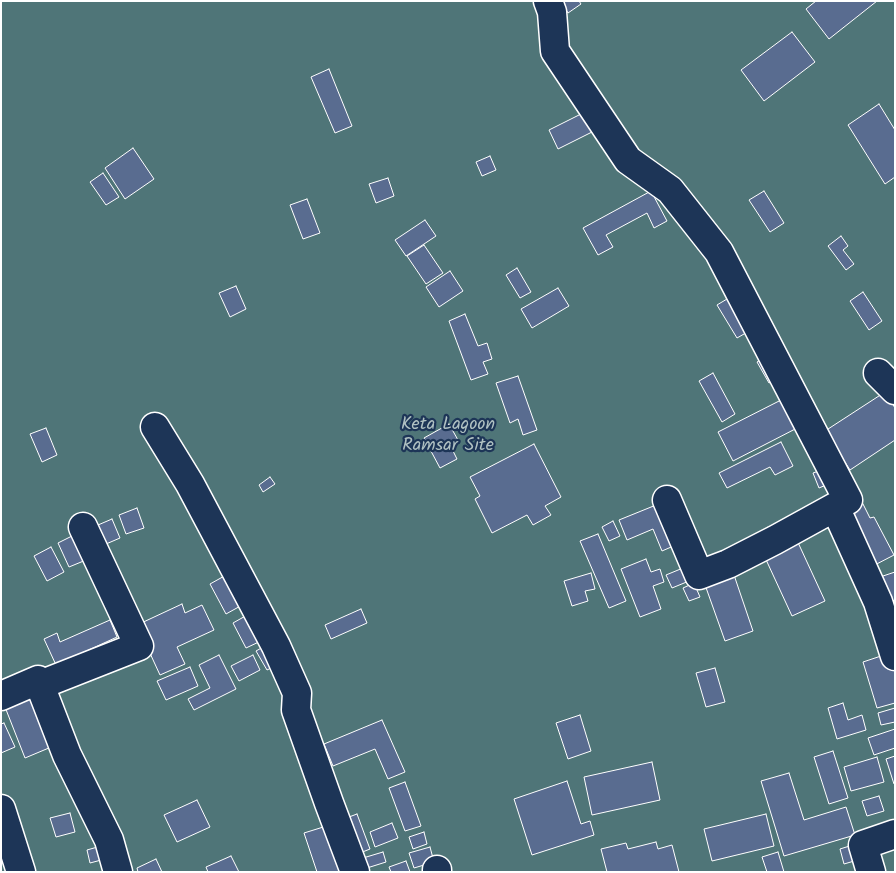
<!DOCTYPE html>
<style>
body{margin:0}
#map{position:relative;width:896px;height:873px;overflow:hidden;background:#1d3557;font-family:Kalam,sans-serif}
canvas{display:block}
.frame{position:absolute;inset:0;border:2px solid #fff;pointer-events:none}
</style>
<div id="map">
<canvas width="896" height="873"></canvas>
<div class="frame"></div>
</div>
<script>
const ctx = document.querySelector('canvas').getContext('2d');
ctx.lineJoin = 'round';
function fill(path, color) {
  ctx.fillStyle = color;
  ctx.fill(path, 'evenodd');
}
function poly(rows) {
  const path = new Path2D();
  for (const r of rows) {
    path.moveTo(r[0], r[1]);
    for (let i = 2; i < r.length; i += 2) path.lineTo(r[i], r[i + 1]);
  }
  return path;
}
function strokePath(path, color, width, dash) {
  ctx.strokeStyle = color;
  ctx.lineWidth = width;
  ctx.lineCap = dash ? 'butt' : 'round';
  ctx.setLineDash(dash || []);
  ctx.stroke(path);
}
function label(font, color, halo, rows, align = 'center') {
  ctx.font = font + ' Kalam,sans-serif';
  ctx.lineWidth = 4.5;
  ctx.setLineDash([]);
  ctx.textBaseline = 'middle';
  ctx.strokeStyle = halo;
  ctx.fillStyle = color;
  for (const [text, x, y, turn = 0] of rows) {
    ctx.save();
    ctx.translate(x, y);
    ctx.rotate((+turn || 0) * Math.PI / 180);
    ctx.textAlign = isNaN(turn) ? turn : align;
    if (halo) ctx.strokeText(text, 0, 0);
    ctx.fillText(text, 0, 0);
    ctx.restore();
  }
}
fill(poly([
 [1,1,895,1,895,872,1,872]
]), '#4f7578');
const building = poly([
 [561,1,579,1,581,4,568,13,561,1],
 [816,1,877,1,829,39,806,9,816,1],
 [792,32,815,62,764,101,741,70,792,32],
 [329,69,352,126,335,133,311,77,329,69],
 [879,104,895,130,895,177,885,184,848,125,879,104],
 [583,113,592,132,558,149,549,130,583,113],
 [133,148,154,179,125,199,105,168,133,148],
 [490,156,496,170,482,176,476,162,490,156],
 [103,173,119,197,106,205,90,182,103,173],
 [388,178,394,196,376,203,369,184,388,178],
 [651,191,667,221,654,228,647,213,606,235,613,247,598,255,583,228,651,191],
 [764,191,784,223,770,232,749,200,764,191],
 [307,199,320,233,303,239,290,205,307,199],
 [425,220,436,236,406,256,395,240,425,220],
 [841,236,848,246,843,250,854,264,846,270,828,246,841,236],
 [424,245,443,273,426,284,407,256,424,245],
 [517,268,531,292,520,298,506,275,517,268],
 [450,271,463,291,439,307,426,287,450,271],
 [236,286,246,309,230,317,219,293,236,286],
 [558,288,569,306,532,328,521,309,558,288],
 [863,292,882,321,869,330,850,301,863,292],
 [732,296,751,330,737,338,717,305,732,296],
 [465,314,478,346,487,343,492,359,483,362,488,374,471,380,449,321,465,314],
 [767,356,779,378,769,383,757,362,767,356],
 [713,373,735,414,722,422,699,381,713,373],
 [518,376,537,430,523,435,518,419,510,423,496,383,518,376],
 [885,392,895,408,895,440,850,470,825,431,885,392],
 [787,397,801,426,733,461,718,432,787,397],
 [449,424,458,440,450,445,457,459,440,468,424,438,449,424],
 [46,428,57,455,42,462,30,434,46,428],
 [781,442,793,466,775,475,770,467,727,488,719,473,781,442],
 [534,444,561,497,545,506,551,515,533,525,527,515,492,533,475,499,480,496,470,477,534,444],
 [827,468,833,482,819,488,813,473,827,468],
 [270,477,275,484,263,492,259,485,270,477],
 [860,498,870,518,874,517,894,555,869,568,838,510,860,498],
 [661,503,678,544,662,551,653,529,627,540,619,520,661,503],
 [137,508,144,528,126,534,119,515,137,508],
 [112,519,120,538,106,544,98,525,112,519],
 [613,521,620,536,609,541,602,527,613,521],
 [598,534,626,601,609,608,580,541,598,534],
 [74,535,86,560,69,567,58,543,74,535],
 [795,536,825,601,792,616,762,551,795,536],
 [51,547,64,572,47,581,34,556,51,547],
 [646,559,651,572,660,569,664,582,653,586,661,609,640,617,621,569,646,559],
 [683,568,689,581,672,588,666,575,683,568],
 [733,572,753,631,725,641,704,582,733,572],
 [895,572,895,600,889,602,880,577,895,572],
 [591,573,595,589,585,591,588,601,572,606,564,581,591,573],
 [228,574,244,604,226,614,210,584,228,574],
 [694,583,700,597,689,601,683,588,694,583],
 [182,604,185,613,202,605,214,630,177,647,185,664,160,675,137,625,182,604],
 [361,609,367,623,331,639,325,625,361,609],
 [249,614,263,640,246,648,233,623,249,614],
 [110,620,117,637,56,665,44,639,57,633,60,642,110,620],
 [265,646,275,666,267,670,256,651,265,646],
 [890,653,895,669,895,703,877,708,863,662,890,653],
 [219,655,236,689,194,710,188,699,210,688,199,665,219,655],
 [253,655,260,670,239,681,231,666,253,655],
 [190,667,198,686,166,700,157,681,190,667],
 [715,668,725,702,706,707,696,673,715,668],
 [35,694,56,745,25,758,5,707,35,694],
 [843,703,848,720,862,715,866,730,837,739,828,708,843,703],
 [895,708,895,722,881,725,878,713,895,708],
 [580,715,591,751,568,759,556,723,580,715],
 [382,720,405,772,388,779,375,749,333,766,324,744,382,720],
 [4,723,15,747,1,753,1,724,4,723],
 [895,729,895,748,874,755,868,738,895,729],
 [833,751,848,798,829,804,814,757,833,751],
 [895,756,895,783,894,784,886,759,895,756],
 [877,757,884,782,851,791,844,767,877,757],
 [652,762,660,800,592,815,584,777,652,762],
 [789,773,804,820,846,807,855,835,784,856,761,781,789,773],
 [567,781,581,824,590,821,594,835,532,855,514,799,567,781],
 [405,782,421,826,405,831,389,788,405,782],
 [879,796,884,811,867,816,862,801,879,796],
 [197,800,210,827,177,842,164,815,197,800],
 [70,813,75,832,56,837,50,818,70,813],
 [357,814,370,849,355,855,341,820,357,814],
 [766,814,774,846,712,861,704,829,766,814],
 [392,823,398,838,375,847,370,832,392,823],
 [333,824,349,872,317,872,304,833,333,824],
 [424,832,427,844,413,849,409,837,424,832],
 [656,842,658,849,672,845,679,872,607,872,601,849,626,843,628,849,656,842],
 [856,844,861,859,844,864,840,849,856,844],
 [101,846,105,859,90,863,87,850,101,846],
 [430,847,434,862,414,868,409,853,430,847],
 [383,852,386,862,367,868,363,858,383,852],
 [778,852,784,872,767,872,762,857,778,852],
 [231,856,239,872,208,872,206,867,231,856],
 [156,859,162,872,138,872,137,868,156,859],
 [406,861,410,872,391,872,389,867,406,861]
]);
fill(building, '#596c90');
strokePath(building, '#fff', 1);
const street = poly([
 [548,1,552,12,555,51,628,160,670,190,719,252,848,500,835,507,878,602,895,656],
 [878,373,895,390],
 [155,427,190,484,276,646,297,693,296,710,329,803,355,872],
 [667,500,699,575,728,564,775,540,835,507],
 [40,685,139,646,83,527],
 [1,696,38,680,67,755,109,840,118,872],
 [1,809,21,872],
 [437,870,437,872],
 [871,872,863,845,895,834]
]);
strokePath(street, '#fff', 31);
strokePath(street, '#1d3557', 28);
label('18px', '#b0c1c2', '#1d3557', [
 ["Keta Lagoon",448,426],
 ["Ramsar Site",448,447]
]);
</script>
